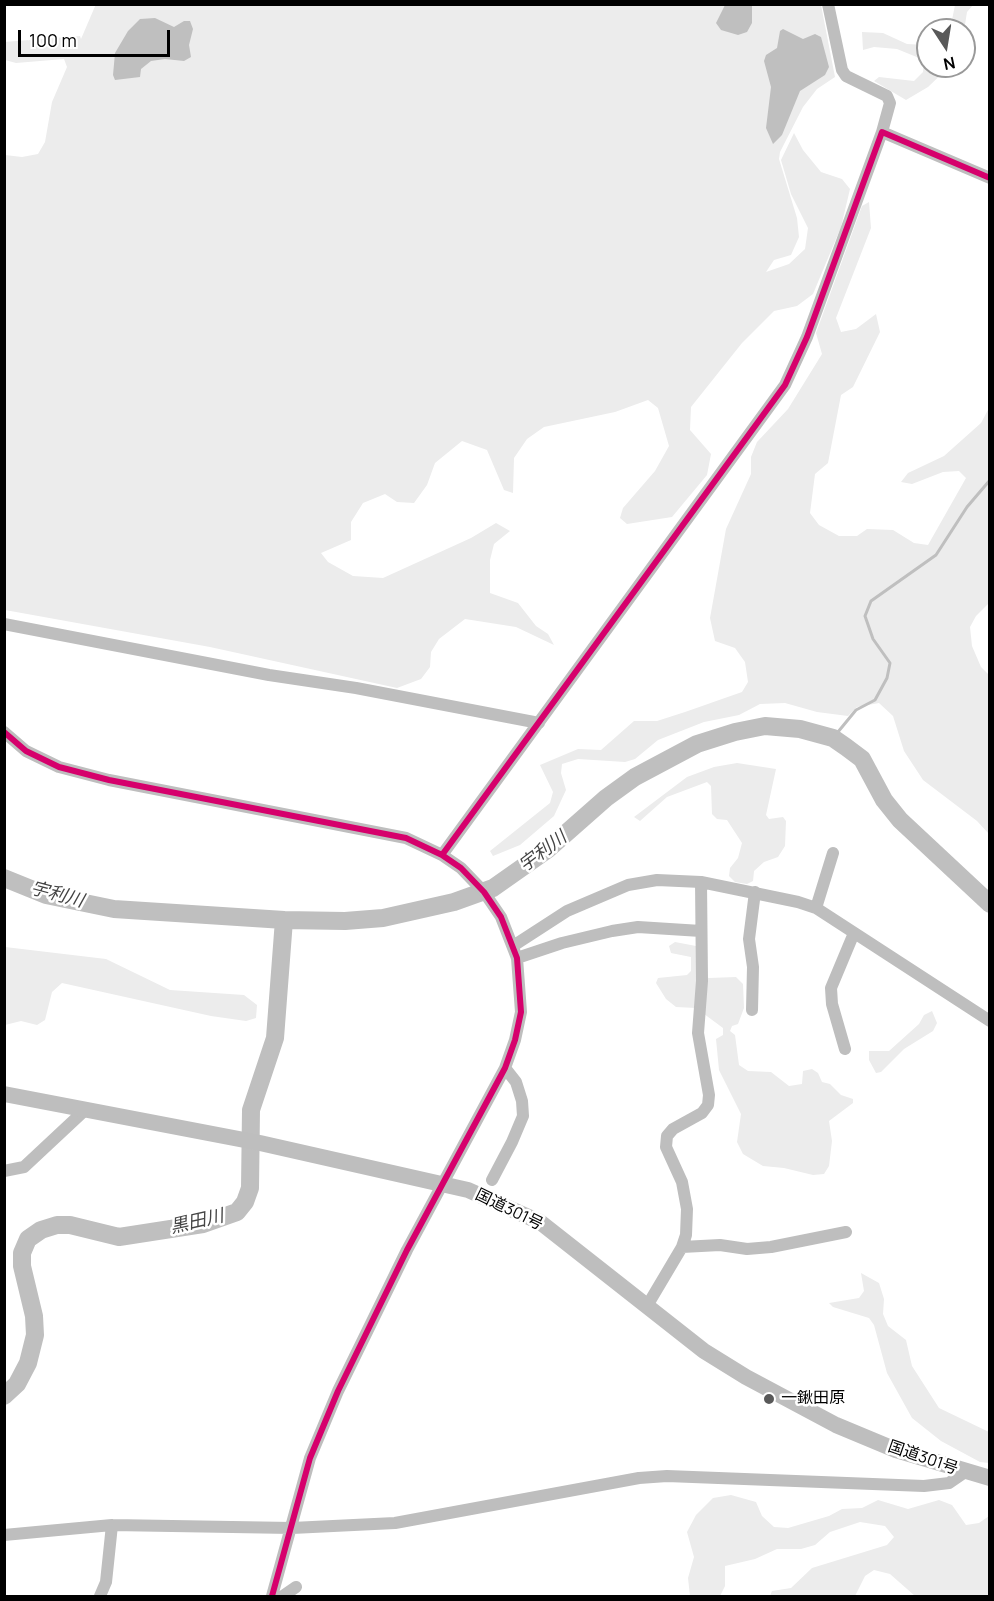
<!DOCTYPE html>
<meta charset="utf-8">
<style>
body{margin:0}
#map{position:relative;width:994px;height:1601px;overflow:hidden;background:#fff;font-family:Manrope,sans-serif}
canvas{display:block}
.frame{position:absolute;inset:0;border:6px solid #000;pointer-events:none}
.north{position:absolute;left:916px;top:18px;width:60px;height:60px;box-sizing:border-box;background:#fff;border:2px solid #999;border-radius:50%;rotate:168deg;font-size:16px;font-weight:700;line-height:24px;text-align:center;color:#000}
.north::after{content:'';display:block;margin:auto;width:21px;height:27px;background:#595959;clip-path:polygon(50% 0,100% 100%,50% 72%,0 100%)}
.scale{position:absolute;left:18px;top:30px;width:152px;height:27px;box-sizing:border-box;border:3px solid #000;border-top:0;padding-left:8px;font-size:18px;line-height:21px;white-space:nowrap;color:#000;-webkit-text-stroke:4px #fff;paint-order:stroke}
</style>
<div id="map">
<canvas width="994" height="1601"></canvas>
<div class="frame"></div>
<div class="north">N</div>
<div class="scale">100 m</div>
</div>
<script>
const ctx = document.querySelector('canvas').getContext('2d');
ctx.lineJoin = 'round';
function fill(path, color) {
  ctx.fillStyle = color;
  ctx.fill(path, 'evenodd');
}
function poly(rows) {
  const path = new Path2D();
  for (const r of rows) {
    path.moveTo(r[0], r[1]);
    for (let i = 2; i < r.length; i += 2) path.lineTo(r[i], r[i + 1]);
  }
  return path;
}
function strokePath(path, color, width, dash) {
  ctx.strokeStyle = color;
  ctx.lineWidth = width;
  ctx.lineCap = dash ? 'butt' : 'round';
  ctx.setLineDash(dash || []);
  ctx.stroke(path);
}
function label(font, color, halo, rows, align = 'center') {
  ctx.font = font + ' Manrope,"Noto Sans JP",sans-serif';
  ctx.lineWidth = 5;
  ctx.setLineDash([]);
  ctx.textBaseline = 'middle';
  ctx.strokeStyle = halo;
  ctx.fillStyle = color;
  for (const [text, x, y, turn = 0] of rows) {
    ctx.save();
    ctx.translate(x, y);
    ctx.rotate((+turn || 0) * Math.PI / 180);
    ctx.textAlign = isNaN(turn) ? turn : align;
    if (halo) ctx.strokeText(text, 0, 0);
    ctx.fillText(text, 0, 0);
    ctx.restore();
  }
}
fill(poly([
 [96,4,821,5,835,77,817,89,803,107,780,152,779,159,797,218,799,237,791,255,774,260,766,272,789,264,805,249,808,228,791,194,781,160,794,133,803,150,821,172,842,179,850,189,841,227,813,294,797,306,774,311,742,343,691,407,690,430,711,454,707,475,672,517,627,524,620,518,623,508,655,471,669,446,658,408,648,400,615,412,544,427,527,439,514,458,513,493,504,490,487,450,462,441,435,463,427,485,414,503,397,502,385,494,363,503,351,522,351,540,321,553,328,562,353,576,383,578,471,538,496,523,510,531,494,544,490,560,490,593,518,603,536,626,548,634,554,645,516,627,465,619,439,639,431,652,430,667,421,679,397,688,210,647,5,610,5,155,22,157,38,154,45,142,52,102,67,67,64,59,16,63,5,60,4,42,80,36,81,39],
 [955,5,973,5,967,12,964,31,950,30],
 [862,32,883,33,907,44,928,45,928,66,950,66,928,87,906,100,874,81,879,77,914,81,923,72,924,60,897,49,874,47,863,50],
 [869,202,871,228,836,318,841,332,856,329,876,314,880,332,853,387,841,395,828,463,815,474,810,513,819,525,839,536,857,536,867,529,893,530,914,543,928,545,966,478,959,471,943,472,912,484,901,482,908,473,944,456,981,423,989,408,989,603,976,616,970,627,972,646,981,667,989,675,989,834,977,821,923,780,904,751,893,716,879,703,857,707,848,716,817,712,785,703,760,704,739,715,704,722,658,740,635,759,625,762,578,759,562,764,561,773,566,790,554,816,520,845,493,856,490,851,550,803,553,792,540,765,578,749,601,750,634,721,657,721,685,712,742,692,748,682,745,662,735,648,715,641,710,618,726,529,751,474,751,457,757,442,788,409,822,354,816,333,862,206],
 [737,763,776,769,766,815,769,819,783,817,786,821,785,846,778,857,764,862,754,871,753,881,747,884,735,882,729,876,730,868,738,858,742,843,727,820,717,819,712,814,711,786,707,782,667,797,640,821,634,817,687,777,714,767],
 [675,942,696,946,699,975,709,978,736,977,743,984,744,1008,738,1024,732,1026,730,1031,735,1035,739,1065,748,1071,771,1072,789,1086,802,1084,803,1071,812,1069,818,1073,822,1082,830,1084,841,1095,853,1099,853,1103,829,1121,832,1141,829,1166,824,1174,813,1175,784,1168,763,1166,743,1154,737,1142,741,1114,719,1070,716,1039,723,1035,723,1028,696,1008,676,1007,666,999,656,983,658,978,687,975,691,971,691,957,671,953,669,946],
 [5,947,106,959,170,990,244,995,257,1005,256,1018,246,1021,211,1016,62,983,52,992,45,1020,37,1025,21,1021,5,1025],
 [932,1011,937,1023,933,1031,904,1049,881,1072,876,1073,869,1060,869,1051,889,1051,919,1024,924,1015],
 [861,1273,879,1283,884,1299,883,1314,888,1326,906,1340,912,1366,939,1408,989,1432,989,1463,980,1462,941,1441,912,1418,887,1373,874,1325,869,1318,833,1307,829,1303,859,1298,864,1291],
 [731,1495,756,1502,762,1516,774,1527,788,1528,829,1516,842,1509,862,1508,878,1500,908,1509,939,1500,952,1505,966,1525,979,1523,989,1516,989,1596,915,1596,890,1574,874,1570,865,1576,855,1596,770,1596,772,1591,791,1588,812,1568,887,1545,894,1537,885,1526,860,1522,830,1532,815,1545,801,1549,777,1549,755,1559,725,1566,725,1586,720,1596,690,1596,688,1578,694,1557,687,1532,696,1515,713,1498]
]), '#ececec');
fill(poly([
 [725,5,752,5,752,23,747,32,738,35,721,30,716,23],
 [155,18,174,27,184,21,190,21,193,29,189,45,191,57,184,61,165,59,151,61,141,69,140,77,115,80,113,75,115,53,128,31,140,19],
 [783,29,803,39,815,34,821,37,829,67,825,75,800,91,782,135,773,144,766,128,771,87,764,61,766,55,777,48,780,31]
]), '#bfbfbf');
strokePath(poly([
 [833,738,856,710,875,700,887,678,890,663,873,639,865,616,871,601,936,555,967,507,990,480]
]), '#bfbfbf', 3);
strokePath(poly([
 [4,878,46,895,114,909,284,920,345,921,383,918,454,902,493,888,547,850,606,798,635,777,697,744,735,732,765,726,800,729,833,738,846,747,862,759,884,800,900,820,990,904],
 [4,1396,17,1384,28,1363,35,1335,34,1316,22,1266,22,1253,28,1239,41,1230,57,1225,70,1225,119,1237,203,1224,237,1212,245,1202,250,1188,251,1110,275,1038,284,920]
]), '#bfbfbf', 18);
strokePath(poly([
 [828,4,842,70,846,76,887,96,890,103,882,132],
 [4,624,269,675,356,688,539,723],
 [4,732,26,751,59,767,109,780,406,838,442,855,461,868,484,892,501,917,517,958,521,1012,515,1040,505,1068,407,1250,338,1391,310,1458,272,1596],
 [442,855,785,385,807,337,882,132,990,178],
 [816,908,833,853],
 [513,946,567,911,628,885,657,880,701,882,798,902,816,908,990,1021],
 [517,958,562,943,612,931,638,927,701,931],
 [752,1010,753,967,749,939,755,892],
 [845,1049,832,1004,831,988,854,933],
 [4,1171,24,1167,85,1110],
 [492,1180,512,1142,523,1116,522,1101,516,1082,505,1068],
 [682,1247,720,1245,747,1249,771,1247,846,1232],
 [647,1306,682,1247,686,1235,687,1209,682,1182,666,1147,667,1136,673,1129,702,1113,708,1105,709,1095,698,1033,702,981,701,882],
 [4,1535,112,1525,292,1528,395,1523,639,1478,667,1476,924,1486,949,1483,965,1472],
 [100,1596,106,1582,112,1525],
 [283,1596,296,1587]
]), '#bebebe', 12);
strokePath(poly([
 [4,1094,260,1143,468,1190,540,1222,704,1351,746,1377,836,1425,896,1450,990,1478]
]), '#bebebe', 16);
strokePath(poly([
 [4,732,26,751,59,767,109,780,406,838,442,855,461,868,484,892,501,917,517,958,521,1012,515,1040,505,1068,407,1250,338,1391,310,1458,272,1596],
 [442,855,785,385,807,337,882,132,990,178]
]), '#d6006c', 6);
for (const [x, y, r, color] of [
 [769,1399,6,"#595959"]
]) {
  const dot = new Path2D();
  dot.arc(x, y, r, 0, 2 * Math.PI);
  ctx.fillStyle = color;
  ctx.fill(dot);
  strokePath(dot, '#fff', 2);
}
label('16px', '#000', '#fff', [
 ["国道301号",509,1210,26],
 ["国道301号",923,1458,19]
]);
label('16px', '#000', '#fff', [
 ["一鍬田原",781,1399]
], 'left');
label('italic 18px', '#444', '#fff', [
 ["宇利川",543,852,-37],
 ["宇利川",57,895,15],
 ["黒田川",197,1222,-13]
]);
</script>
